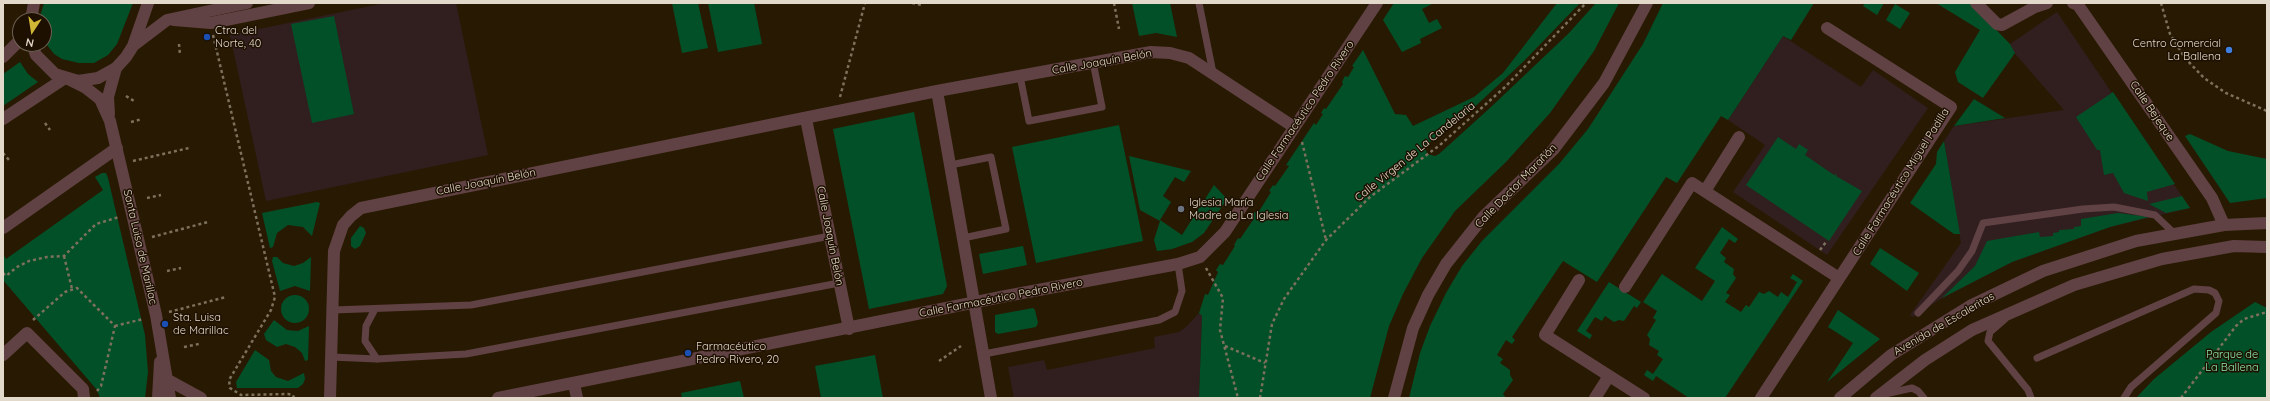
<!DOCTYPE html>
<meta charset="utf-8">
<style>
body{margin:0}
#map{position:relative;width:2270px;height:401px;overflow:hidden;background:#281a02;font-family:Quicksand,sans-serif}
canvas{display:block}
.frame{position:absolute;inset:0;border:4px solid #e2d9ca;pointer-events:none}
.north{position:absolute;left:12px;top:12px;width:40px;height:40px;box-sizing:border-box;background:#1e1000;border:1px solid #6c6051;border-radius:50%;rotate:192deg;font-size:11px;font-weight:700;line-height:16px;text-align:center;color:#e2d9ca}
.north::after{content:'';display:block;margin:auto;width:14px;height:18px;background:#d0b736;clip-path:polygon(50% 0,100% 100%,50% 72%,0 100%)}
</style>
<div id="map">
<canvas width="2270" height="401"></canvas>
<div class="frame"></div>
<div class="north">N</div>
</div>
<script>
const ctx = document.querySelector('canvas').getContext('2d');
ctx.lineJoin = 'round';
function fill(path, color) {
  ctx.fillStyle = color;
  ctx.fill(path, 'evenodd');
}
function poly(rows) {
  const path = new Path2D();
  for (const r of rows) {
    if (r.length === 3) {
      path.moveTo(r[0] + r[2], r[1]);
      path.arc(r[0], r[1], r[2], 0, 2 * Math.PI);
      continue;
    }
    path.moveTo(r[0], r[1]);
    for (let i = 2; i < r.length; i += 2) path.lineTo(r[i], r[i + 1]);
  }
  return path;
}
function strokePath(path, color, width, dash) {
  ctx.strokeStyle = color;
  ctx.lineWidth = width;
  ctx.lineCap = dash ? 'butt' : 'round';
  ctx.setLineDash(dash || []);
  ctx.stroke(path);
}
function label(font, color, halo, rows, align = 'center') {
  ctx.font = font + ' Quicksand,sans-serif';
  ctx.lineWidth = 3;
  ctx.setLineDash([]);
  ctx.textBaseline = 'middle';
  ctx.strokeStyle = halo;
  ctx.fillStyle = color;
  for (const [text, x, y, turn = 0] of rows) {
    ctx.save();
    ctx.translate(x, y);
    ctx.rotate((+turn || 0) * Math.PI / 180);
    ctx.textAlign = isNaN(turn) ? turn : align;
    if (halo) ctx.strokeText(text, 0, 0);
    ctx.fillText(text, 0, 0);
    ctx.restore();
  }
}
fill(poly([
 [385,3,456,3,488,155,266,201,230,35],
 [2057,12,2190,208,2110,227,2012,262,1939,300,1913,317,1910,315,1961,243,1944,141,1954,126,2064,110,2011,49,2010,44],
 [1783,36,1861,87,1873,70,1928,108,1827,255,1733,192,1765,145,1728,120],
 [1199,313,1202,316,1199,398,1014,398,1008,367,1044,360,1047,370,1155,348,1154,337,1179,332,1187,326]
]), '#311e1f');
fill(poly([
 [44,3,133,3,117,44,108,55,94,63,79,63,62,59,54,54,44,41,44,20,39,20],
 [672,3,698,3,708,48,682,53],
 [708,3,754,3,762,44,718,52],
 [1132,3,1170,3,1177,37,1156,33,1139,36],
 [1394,3,1434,3,1422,9,1429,23,1437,19,1442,28,1420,39,1421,43,1402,52,1383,20],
 [1557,3,1580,3,1524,61,1467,114,1425,146,1427,154,1435,156,1439,154,1491,107,1568,34,1596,3,1619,3,1594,51,1550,113,1506,162,1455,211,1422,258,1403,294,1389,326,1370,398,1199,398,1202,316,1199,313,1205,294,1208,295,1218,272,1216,270,1220,264,1223,265,1235,246,1234,245,1238,238,1240,239,1253,220,1251,217,1255,212,1258,213,1271,192,1269,191,1273,185,1275,186,1289,166,1286,165,1314,123,1316,125,1323,114,1321,113,1324,108,1326,109,1343,84,1342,82,1345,76,1348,77,1354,67,1352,66,1363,50,1395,114,1406,115,1413,126,1474,97,1503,73],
 [1663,3,1814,3,1791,40,1783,36,1728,120,1721,116,1677,183,1666,177,1597,282,1563,261,1512,337,1515,340,1512,344,1506,340,1497,355,1503,359,1500,363,1510,370,1510,375,1513,380,1503,394,1506,398,1409,398,1420,353,1430,326,1446,293,1462,266,1482,241,1559,164,1588,129,1643,44],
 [1865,3,1884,3,1877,15,1863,6],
 [1936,3,1970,3,2010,44,2015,53,1983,98,1958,82,1955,72,1980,30],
 [1895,4,1910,13,1900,29,1886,20],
 [334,16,354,114,312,123,291,24],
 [20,62,28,74,38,82,3,106,3,74],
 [2113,92,2175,184,2147,192,2148,201,2124,193,2113,173,2104,175,2100,150,2097,150,2076,117],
 [1974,99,2005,118,1954,126],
 [914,112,947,286,943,294,869,309,833,129],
 [1119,125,1143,241,1036,263,1012,147],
 [2190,134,2228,151,2267,159,2267,198,2230,203,2185,136],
 [1778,137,1796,149,1799,144,1808,150,1805,155,1834,175,1837,174,1836,176,1862,191,1829,241,1746,185],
 [1944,141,1960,234,1954,234,1910,203,1936,164,1937,152],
 [1129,156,1191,171,1184,182,1175,177,1163,196,1171,202,1160,220,1182,235,1214,185,1227,199,1204,233,1192,242,1172,249,1157,251,1154,240,1160,221,1140,210],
 [102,173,106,173,108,178,145,335,148,372,145,398,100,398,97,390,3,280,3,254,6,259,103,190,95,177],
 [2182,196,2190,208,2166,213,2149,204],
 [317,202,320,203,312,236,303,227,288,225,277,233,273,247,270,248,262,213],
 [2118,213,2149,217,2110,227,2012,262,1942,298,1975,266,1987,241,2039,232,2040,237,2053,236,2053,233,2059,232,2059,230,2074,229,2074,227,2081,226,2081,219],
 [360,226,364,228,366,233,360,246,355,249,351,246,351,238],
 [1722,227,1738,239,1735,243,1729,239,1720,253,1726,258,1724,262,1734,269,1733,274,1736,278,1726,293,1730,295,1725,302,1741,312,1746,305,1749,307,1759,292,1764,294,1769,291,1778,297,1781,292,1788,297,1797,282,1790,278,1793,274,1803,281,1725,398,1689,398,1656,376,1653,381,1644,375,1647,370,1653,374,1663,359,1657,355,1659,351,1649,345,1650,339,1647,335,1656,320,1653,318,1657,311,1643,302,1662,274,1702,301,1715,281,1695,268],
 [1023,246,1027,265,983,274,979,254],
 [1880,248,1919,273,1907,291,1870,264],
 [273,257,277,257,283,263,294,266,303,263,311,257,310,291,295,286,280,291,272,261],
 [1609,282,1641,302,1637,308,1634,306,1624,321,1619,320,1614,322,1605,316,1602,321,1595,317,1586,331,1592,335,1590,339,1577,331],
 [295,309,14],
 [2255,302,2267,308,2267,398,2136,398,2154,379,2211,332],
 [1033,308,1035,310,1038,323,1036,327,998,334,995,332,995,315],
 [1838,310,1880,339,1827,382,1853,343,1828,327],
 [274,320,287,330,298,331,309,326,308,360,305,361,302,353,295,347,286,344,277,347,266,340,264,334],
 [255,350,269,360,271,371,276,377,288,381,304,373,305,379,303,384,298,388,237,388,236,382],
 [875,355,883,398,821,398,815,366],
 [740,381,744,398,682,398,681,393]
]), '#025028');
strokePath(poly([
 [912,3,922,5,922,3],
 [1114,3,1119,29],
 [2161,3,2170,34,2185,58,2204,78,2226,93,2267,111],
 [213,35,275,297,271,310,229,380,230,388,241,395,288,394,293,395,294,398],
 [179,44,180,55],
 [126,96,134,101],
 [840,97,865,3],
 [131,122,142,119],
 [45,123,50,130],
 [1302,142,1326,240],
 [3,153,9,160],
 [133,161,189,148],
 [147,198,161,195],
 [152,237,208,222],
 [1820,250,1826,242],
 [64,256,72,289],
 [1206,268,1223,298,1220,330,1238,398],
 [167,271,181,268],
 [3,273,6,276,17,267,29,261,47,257,64,256,96,224,119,217],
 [169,312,226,297],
 [33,320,65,292,77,288,115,326,101,386,97,391],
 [115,326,143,319],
 [1225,346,1265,363],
 [184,347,199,344],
 [939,361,961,346],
 [1260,398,1272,324,1284,299,1326,240,1370,197,1440,145,1505,87,1586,3],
 [2181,398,2236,326,2244,319,2267,312]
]), '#7d715d', 2.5, [3, 3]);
strokePath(poly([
 [1199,3,1213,73],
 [1020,76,1029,121,1102,107,1093,62],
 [950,165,991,157,1006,229,963,238],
 [375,309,366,326,365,341,377,359],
 [333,310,471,305,830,236],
 [1918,313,1958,271,1972,251,1983,223,2083,209,2114,207,2155,215,2175,234],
 [2005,319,1990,332,1988,341,2028,390,2031,398],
 [984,354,1159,320,1175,312,1182,291,1178,264],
 [331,357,377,359,466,354,839,283],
 [2037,358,2194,289,2209,290,2215,293,2219,301,2216,313,2131,387,2124,398],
 [1885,394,1912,388,1918,391,1924,398]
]), '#614244', 7);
strokePath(poly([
 [1976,3,1997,24,2002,25,2035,7,2047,3],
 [2073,3,2078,5,2212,198,2224,225],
 [174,20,211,23,309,3],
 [68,79,86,88,100,99,110,121,156,315,170,398],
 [937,91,991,398],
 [109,114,108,97,116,68],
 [806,119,849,329],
 [1705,191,1739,137],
 [3,228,117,148],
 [1579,280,1545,335,1644,398],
 [1625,287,1692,183,1839,278],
 [3,355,27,333,83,389,84,398],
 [168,380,201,398],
 [574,384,577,398],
 [158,398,160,362],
 [330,398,334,251,343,225,351,216,361,208,937,91,1151,52,1170,53,1189,58,1294,127],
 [498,398,1006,296,1178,264,1200,257,1225,232,1377,3],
 [1394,398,1413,328,1428,295,1446,264,1484,216,1553,150,1604,83,1647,3],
 [1595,398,1609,376],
 [1761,398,1951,107,1827,28]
]), '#614244', 12);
strokePath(poly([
 [31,20,34,3],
 [32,44,36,55,55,74,78,81,98,78,116,68,126,57,133,46,148,3],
 [134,45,167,20,247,3],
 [3,57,20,40],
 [3,119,65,78],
 [1840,398,1891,355,1970,306,2043,271,2136,241,2224,225,2267,223],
 [1876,398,1925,360,1972,330,2074,285,2162,259,2234,246,2267,247]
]), '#614244', 12);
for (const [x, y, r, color] of [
 [207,37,4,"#1a4fb4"],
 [2229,50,4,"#3f7fe0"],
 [1181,209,4,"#6b7280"],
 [165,324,4,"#1a4fb4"],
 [688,353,4,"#1a4fb4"]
]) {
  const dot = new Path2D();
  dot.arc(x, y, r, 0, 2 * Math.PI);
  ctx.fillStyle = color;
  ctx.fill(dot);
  strokePath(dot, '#1e1000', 1.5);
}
label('11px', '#e2d9ca', '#1e1000', [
 ["Ctra. del",215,31],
 ["Norte, 40",215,44],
 ["Centro Comercial",2221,44,"right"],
 ["La Ballena",2221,57,"right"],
 ["Iglesia María",1189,203],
 ["Madre de La Iglesia",1189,216],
 ["Sta. Luisa",173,318],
 ["de Marillac",173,331],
 ["Farmacéutico",696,347],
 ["Pedro Rivero, 20",696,360]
], 'left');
label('11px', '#e2d9ca', '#1e1000', [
 ["Calle Joaquín Belón",1102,62,-10],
 ["Calle Farmacéutico Pedro Rivero",1305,111,-56],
 ["Calle Bejeque",2152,111,56],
 ["Calle Virgen de La Candelaria",1415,152,-39],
 ["Calle Joaquín Belón",486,182,-11],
 ["Calle Farmacéutico Miguel Padilla",1901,182,-58],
 ["Calle Doctor Marañón",1516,186,-46],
 ["Calle Joaquín Belón",830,236,79],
 ["Santa Luisa de Marillac",140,247,77],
 ["Calle Farmacéutico Pedro Rivero",1001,298,-11],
 ["Avenida de Escaleritas",1944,324,-30]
]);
label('11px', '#8ae9a8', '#1e1000', [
 ["Parque de",2232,355],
 ["La Ballena",2232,368]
]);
</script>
